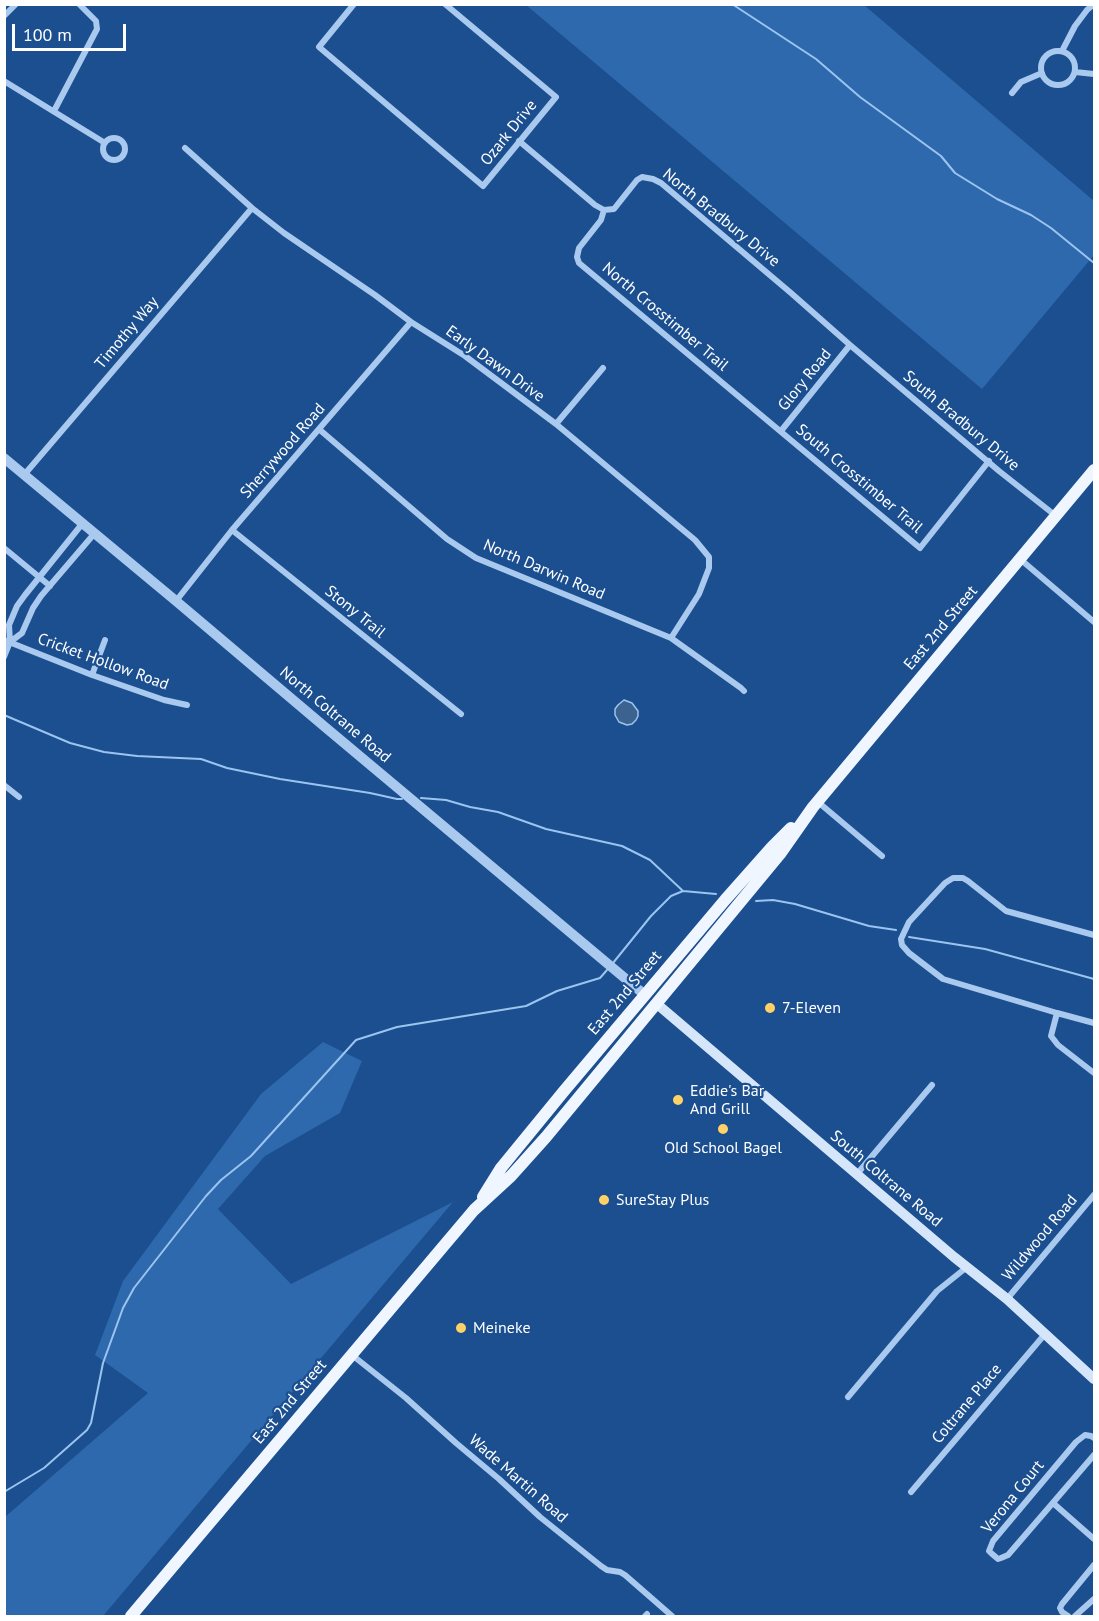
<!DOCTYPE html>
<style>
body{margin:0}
#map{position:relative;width:1099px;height:1621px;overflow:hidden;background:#1b4f8f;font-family:"PT Sans",sans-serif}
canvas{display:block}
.frame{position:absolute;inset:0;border:6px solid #fff;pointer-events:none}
.scale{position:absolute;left:12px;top:24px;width:114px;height:27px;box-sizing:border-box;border:3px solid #fff;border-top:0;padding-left:8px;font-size:18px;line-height:21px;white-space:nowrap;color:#fff;-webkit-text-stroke:4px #1b4f8f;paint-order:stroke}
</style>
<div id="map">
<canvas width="1099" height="1621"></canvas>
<div class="frame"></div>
<div class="scale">100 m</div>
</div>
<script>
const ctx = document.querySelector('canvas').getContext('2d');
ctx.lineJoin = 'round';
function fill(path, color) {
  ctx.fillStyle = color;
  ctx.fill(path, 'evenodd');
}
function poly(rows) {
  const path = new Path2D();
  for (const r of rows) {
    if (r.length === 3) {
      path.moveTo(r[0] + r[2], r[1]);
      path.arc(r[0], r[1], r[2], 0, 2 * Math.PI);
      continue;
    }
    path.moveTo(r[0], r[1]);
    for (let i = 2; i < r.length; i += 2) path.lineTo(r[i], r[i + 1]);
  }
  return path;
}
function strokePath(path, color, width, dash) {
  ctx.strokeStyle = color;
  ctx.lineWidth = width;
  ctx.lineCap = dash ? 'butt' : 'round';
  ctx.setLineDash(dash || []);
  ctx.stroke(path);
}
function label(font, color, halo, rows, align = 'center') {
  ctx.font = font + ' "PT Sans",sans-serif';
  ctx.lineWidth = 4.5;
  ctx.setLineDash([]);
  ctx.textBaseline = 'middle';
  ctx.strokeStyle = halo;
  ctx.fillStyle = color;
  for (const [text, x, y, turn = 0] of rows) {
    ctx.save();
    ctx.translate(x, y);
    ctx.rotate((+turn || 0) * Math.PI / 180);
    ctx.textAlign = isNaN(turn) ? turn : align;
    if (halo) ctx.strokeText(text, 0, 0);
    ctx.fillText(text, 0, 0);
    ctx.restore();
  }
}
fill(poly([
 [526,5,864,5,1094,201,1094,255,982,389],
 [323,1042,362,1061,340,1113,265,1156,218,1209,291,1284,453,1202,103,1616,5,1616,5,1517,148,1393,95,1355,123,1281,261,1094]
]), '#2e69ad');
const water = poly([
 [624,700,632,703,638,711,638,716,636,720,632,724,627,725,619,722,615,715,615,709,618,705,624,700]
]);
fill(water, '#3c6290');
strokePath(water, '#9cc4f0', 1.5);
strokePath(poly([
 [732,4,816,59,860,97,941,156,955,173,997,199,1031,215,1051,228,1094,263],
 [4,715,70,743,104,752,137,756,201,759,227,768,280,779,370,793,397,799,402,799],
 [421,798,446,800,470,807,498,812,546,829,622,846,650,860,683,891],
 [756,901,773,900,795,904,869,926,896,930],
 [909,937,985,949,1094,979],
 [613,963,651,916,671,896,683,891,716,894],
 [4,1492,44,1468,87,1430,91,1423,103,1363,123,1308,134,1288,206,1196,221,1180,251,1156,356,1040,397,1027,526,1006,557,991,600,978,607,970]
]), '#9cc4f0', 2);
strokePath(poly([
 [354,4,319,47,483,186,556,97,445,4],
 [4,16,16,4],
 [1058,68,17],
 [1062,51,1075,26,1087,10,1094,4],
 [1075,72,1094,74],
 [4,81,105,143],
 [1012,93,1021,82,1042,73],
 [54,111,97,29,96,21,79,4],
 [114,149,11],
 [519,141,595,205,604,210,614,209,637,180,642,177,653,179,661,183,791,293,850,345,999,471,1056,516],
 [185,148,252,208,284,233,375,295,411,322,465,356,556,424,695,540,709,557,709,568,699,594,671,638],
 [604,210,601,220,579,248,577,257,579,263,920,548,989,461],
 [556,424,603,368],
 [320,430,447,539,476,558,671,638,741,688,744,691],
 [781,431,850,345],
 [24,475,252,208],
 [232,530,461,714],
 [4,548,50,586],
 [1020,559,1094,622],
 [176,601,232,530,411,322],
 [4,640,92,675,164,700,187,705],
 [10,642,22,633,33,608,41,596,94,534],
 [4,657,10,642,9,625,17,606,25,595,82,524],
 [92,675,105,640],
 [4,785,19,797],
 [818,802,882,856],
 [1094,935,1006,911,968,881,963,878,953,878,945,883,909,922,901,939,902,945,909,953,943,979,1057,1013,1094,1023],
 [1057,1013,1051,1036,1058,1045,1094,1073],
 [857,1174,932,1085],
 [1007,1299,1094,1195],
 [352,1355,406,1398,456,1443,499,1479,540,1517,601,1566,607,1570,620,1572,625,1575,672,1616],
 [848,1397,937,1291,967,1267],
 [1094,1438,1091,1436,1085,1435,1076,1442,993,1541,989,1551,991,1553,998,1559,1001,1558,1008,1555,1094,1455],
 [911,1492,1045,1334],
 [1053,1503,1094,1539],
 [645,1616,647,1614],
 [1068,1616,1062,1612,1060,1608,1062,1604,1094,1565],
 [1075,1616,1094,1599]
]), '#a9c9ee', 6);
strokePath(poly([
 [4,458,176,601,325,727,645,995]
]), '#a9c9ee', 10);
strokePath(poly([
 [657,1004,954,1257,1007,1299,1094,1379]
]), '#d6e6fa', 10);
strokePath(poly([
 [483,1197,501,1168,564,1091,725,900,772,847,791,828],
 [131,1616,474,1210,511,1176,546,1137,780,854,813,807,1094,470]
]), '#f0f6ff', 12);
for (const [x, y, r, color] of [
 [770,1008,6,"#ffd166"],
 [678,1100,6,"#ffd166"],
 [723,1129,6,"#ffd166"],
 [604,1200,6,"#ffd166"],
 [461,1328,6,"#ffd166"]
]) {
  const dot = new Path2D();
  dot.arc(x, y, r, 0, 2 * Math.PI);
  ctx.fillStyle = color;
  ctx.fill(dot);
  strokePath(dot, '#1b4f8f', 2);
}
label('16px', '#fff', '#1b4f8f', [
 ["Ozark Drive",509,133,-51],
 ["North Bradbury Drive",721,218,39],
 ["North Crosstimber Trail",665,317,40],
 ["Timothy Way",127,333,-50],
 ["Early Dawn Drive",495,364,36],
 ["Glory Road",805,380,-51],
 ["South Bradbury Drive",961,421,40],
 ["Sherrywood Road",283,451,-49],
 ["South Crosstimber Trail",859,479,40],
 ["North Darwin Road",544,570,23],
 ["Stony Trail",355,612,39],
 ["East 2nd Street",941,628,-50],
 ["Cricket Hollow Road",103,662,20],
 ["North Coltrane Road",335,715,40],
 ["East 2nd Street",625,993,-50],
 ["South Coltrane Road",886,1179,40],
 ["Wildwood Road",1040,1238,-50],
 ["East 2nd Street",290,1402,-50],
 ["Coltrane Place",967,1404,-50],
 ["Wade Martin Road",518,1479,41],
 ["Verona Court",1013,1497,-51]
]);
label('16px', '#fff', '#1b4f8f', [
 ["7-Eleven",782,1008],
 ["Eddie's Bar",690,1091],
 ["And Grill",690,1109],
 ["Old School Bagel",723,1148,"center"],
 ["SureStay Plus",616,1200],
 ["Meineke",473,1328]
], 'left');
</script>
